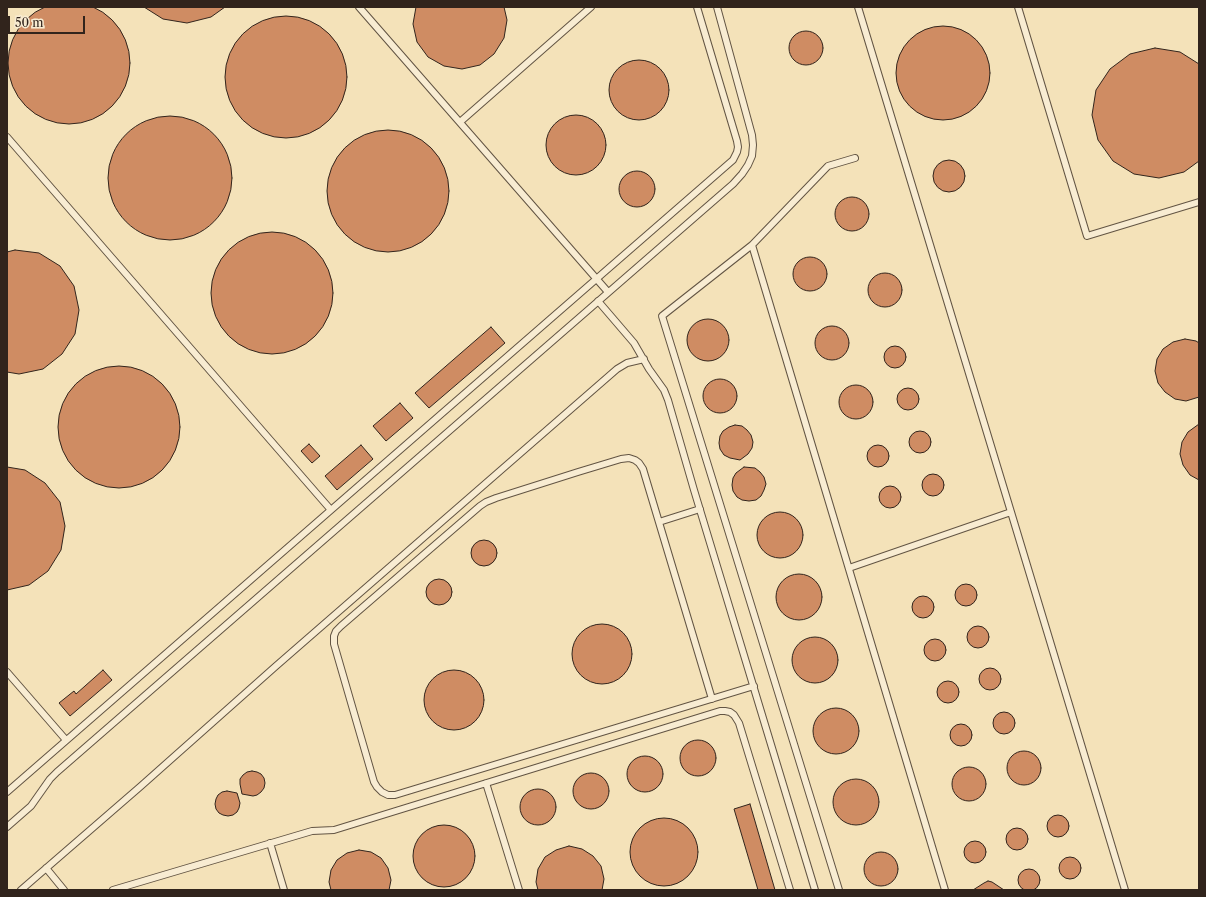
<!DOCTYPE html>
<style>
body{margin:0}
#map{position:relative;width:1206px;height:897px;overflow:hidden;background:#f4e2b9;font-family:"Libre Caslon Text",serif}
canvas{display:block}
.frame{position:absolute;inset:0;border:8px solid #31241c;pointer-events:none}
.scale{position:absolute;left:8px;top:16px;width:77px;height:18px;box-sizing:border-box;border:2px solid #31241c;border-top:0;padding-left:5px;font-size:12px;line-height:14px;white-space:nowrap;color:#31241c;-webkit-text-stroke:3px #f8ecd2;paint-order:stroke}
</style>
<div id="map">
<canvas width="1206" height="897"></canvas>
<div class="frame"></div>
<div class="scale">50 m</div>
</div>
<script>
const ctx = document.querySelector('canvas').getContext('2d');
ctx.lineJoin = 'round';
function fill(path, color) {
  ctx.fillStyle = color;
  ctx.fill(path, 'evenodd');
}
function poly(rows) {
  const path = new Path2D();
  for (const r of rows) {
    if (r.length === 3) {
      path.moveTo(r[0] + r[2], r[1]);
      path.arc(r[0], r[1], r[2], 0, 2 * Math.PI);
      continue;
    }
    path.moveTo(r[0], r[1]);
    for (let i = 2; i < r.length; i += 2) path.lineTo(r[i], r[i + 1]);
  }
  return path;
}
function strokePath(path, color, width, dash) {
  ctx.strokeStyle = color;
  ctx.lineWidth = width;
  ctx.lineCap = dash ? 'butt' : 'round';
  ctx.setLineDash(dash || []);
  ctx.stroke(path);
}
const building = poly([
 [69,63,61],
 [144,7,225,7,211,17,187,23,163,19,144,7],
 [416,7,504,7,507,20,504,38,494,54,480,65,462,69,444,66,428,57,417,42,413,24,416,7],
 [286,77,61],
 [943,73,47],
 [806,48,17],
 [1155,48,1180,52,1199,64,1199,161,1184,172,1159,178,1134,174,1113,161,1098,140,1092,115,1096,90,1110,69,1130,54,1155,48],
 [639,90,30],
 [576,145,30],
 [170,178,62],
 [388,191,61],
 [949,176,16],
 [637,189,18],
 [852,214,17],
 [272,293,61],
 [15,250,39,253,60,266,74,286,79,310,75,334,62,354,43,369,19,374,7,372,7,252,15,250],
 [810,274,17],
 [885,290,17],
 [708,340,21],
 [832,343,17],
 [491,327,505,343,429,408,415,393,491,327],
 [1185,339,1196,341,1199,343,1199,397,1186,401,1175,399,1165,392,1158,383,1155,371,1157,359,1163,349,1173,342,1185,339],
 [895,357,11],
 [119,427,61],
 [720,396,17],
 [856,402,17],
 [908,399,11],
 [400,403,413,418,386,441,373,426,400,403],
 [1199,424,1199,480,1190,475,1183,465,1180,454,1182,442,1188,432,1199,424],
 [735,425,742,426,747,430,751,435,753,442,752,448,748,454,740,460,730,458,724,455,720,449,719,443,720,436,723,431,729,427,735,425],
 [920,442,11],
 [309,444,320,456,312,463,301,451,309,444],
 [361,445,373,459,337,490,325,476,361,445],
 [878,456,11],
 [7,467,25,470,45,483,60,502,65,526,61,550,48,571,29,585,7,590,7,467],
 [744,467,755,468,760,472,764,477,766,484,764,490,761,496,756,500,749,501,742,500,737,497,733,491,732,485,733,478,736,473,744,467],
 [933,485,11],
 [890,497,11],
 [780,535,23],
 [484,553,13],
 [799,597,23],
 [439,592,13],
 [966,595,11],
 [923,607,11],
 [602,654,30],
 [978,637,11],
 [815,660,23],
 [935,650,11],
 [990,679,11],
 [103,670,112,680,70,716,59,703,74,691,76,694,103,670],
 [454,700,30],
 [948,692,11],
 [836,731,23],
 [1004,723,11],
 [961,735,11],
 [698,758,18],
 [1024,768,17],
 [645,774,18],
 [969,784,17],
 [252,771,257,772,261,774,264,778,265,783,264,788,261,792,257,795,253,796,242,794,240,784,240,779,243,775,247,772,252,771],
 [591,791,18],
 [856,802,23],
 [538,807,18],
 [227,791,237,793,240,803,239,808,237,812,233,815,228,816,223,815,219,813,216,809,215,804,216,799,218,795,222,792,227,791],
 [750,804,775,890,758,890,734,809,750,804],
 [1058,826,11],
 [664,852,34],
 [444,856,31],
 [1017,839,11],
 [975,852,11],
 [569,846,582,849,593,856,601,866,604,879,602,890,538,890,536,882,538,869,545,857,556,850,569,846],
 [359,850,371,852,381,858,388,868,391,880,389,890,331,890,329,882,331,870,337,860,347,853,359,850],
 [881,869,17],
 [1070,868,11],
 [1029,880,11],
 [988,881,992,882,1004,890,973,890,984,883,988,881]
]);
fill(building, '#cf8c63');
strokePath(building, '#31241c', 1);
const lane = poly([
 [359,7,608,292],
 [858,7,1011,512],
 [1018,7,1087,236,1199,202],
 [460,122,591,7],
 [7,137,331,510],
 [752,245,945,890],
 [598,301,634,343,649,369,664,390,668,400,694,490,815,890],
 [659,522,700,509],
 [849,568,1011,512,1125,890],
 [7,672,66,740],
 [712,699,643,469,639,463,635,460,629,458,621,459,578,472,496,498,486,502,480,506,341,626,336,631,334,636,334,644,374,782,377,787,382,792,388,795,395,795,754,686],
 [486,783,519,890],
 [7,792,733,160,737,152,738,147,737,141,697,7],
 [7,827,31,806,50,779,57,772,733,184,742,174,748,165,752,156,753,145,752,135,717,7],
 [270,843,284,890],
 [46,868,64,890],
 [21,890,141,786,276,666,617,369,627,363,644,359],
 [113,890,312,831,334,830,720,711,725,711,730,712,734,715,739,723,790,890],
 [839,890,662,316,752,245,828,166,855,158]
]);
strokePath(lane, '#625443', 8);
strokePath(lane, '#f8ecd2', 6);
</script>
